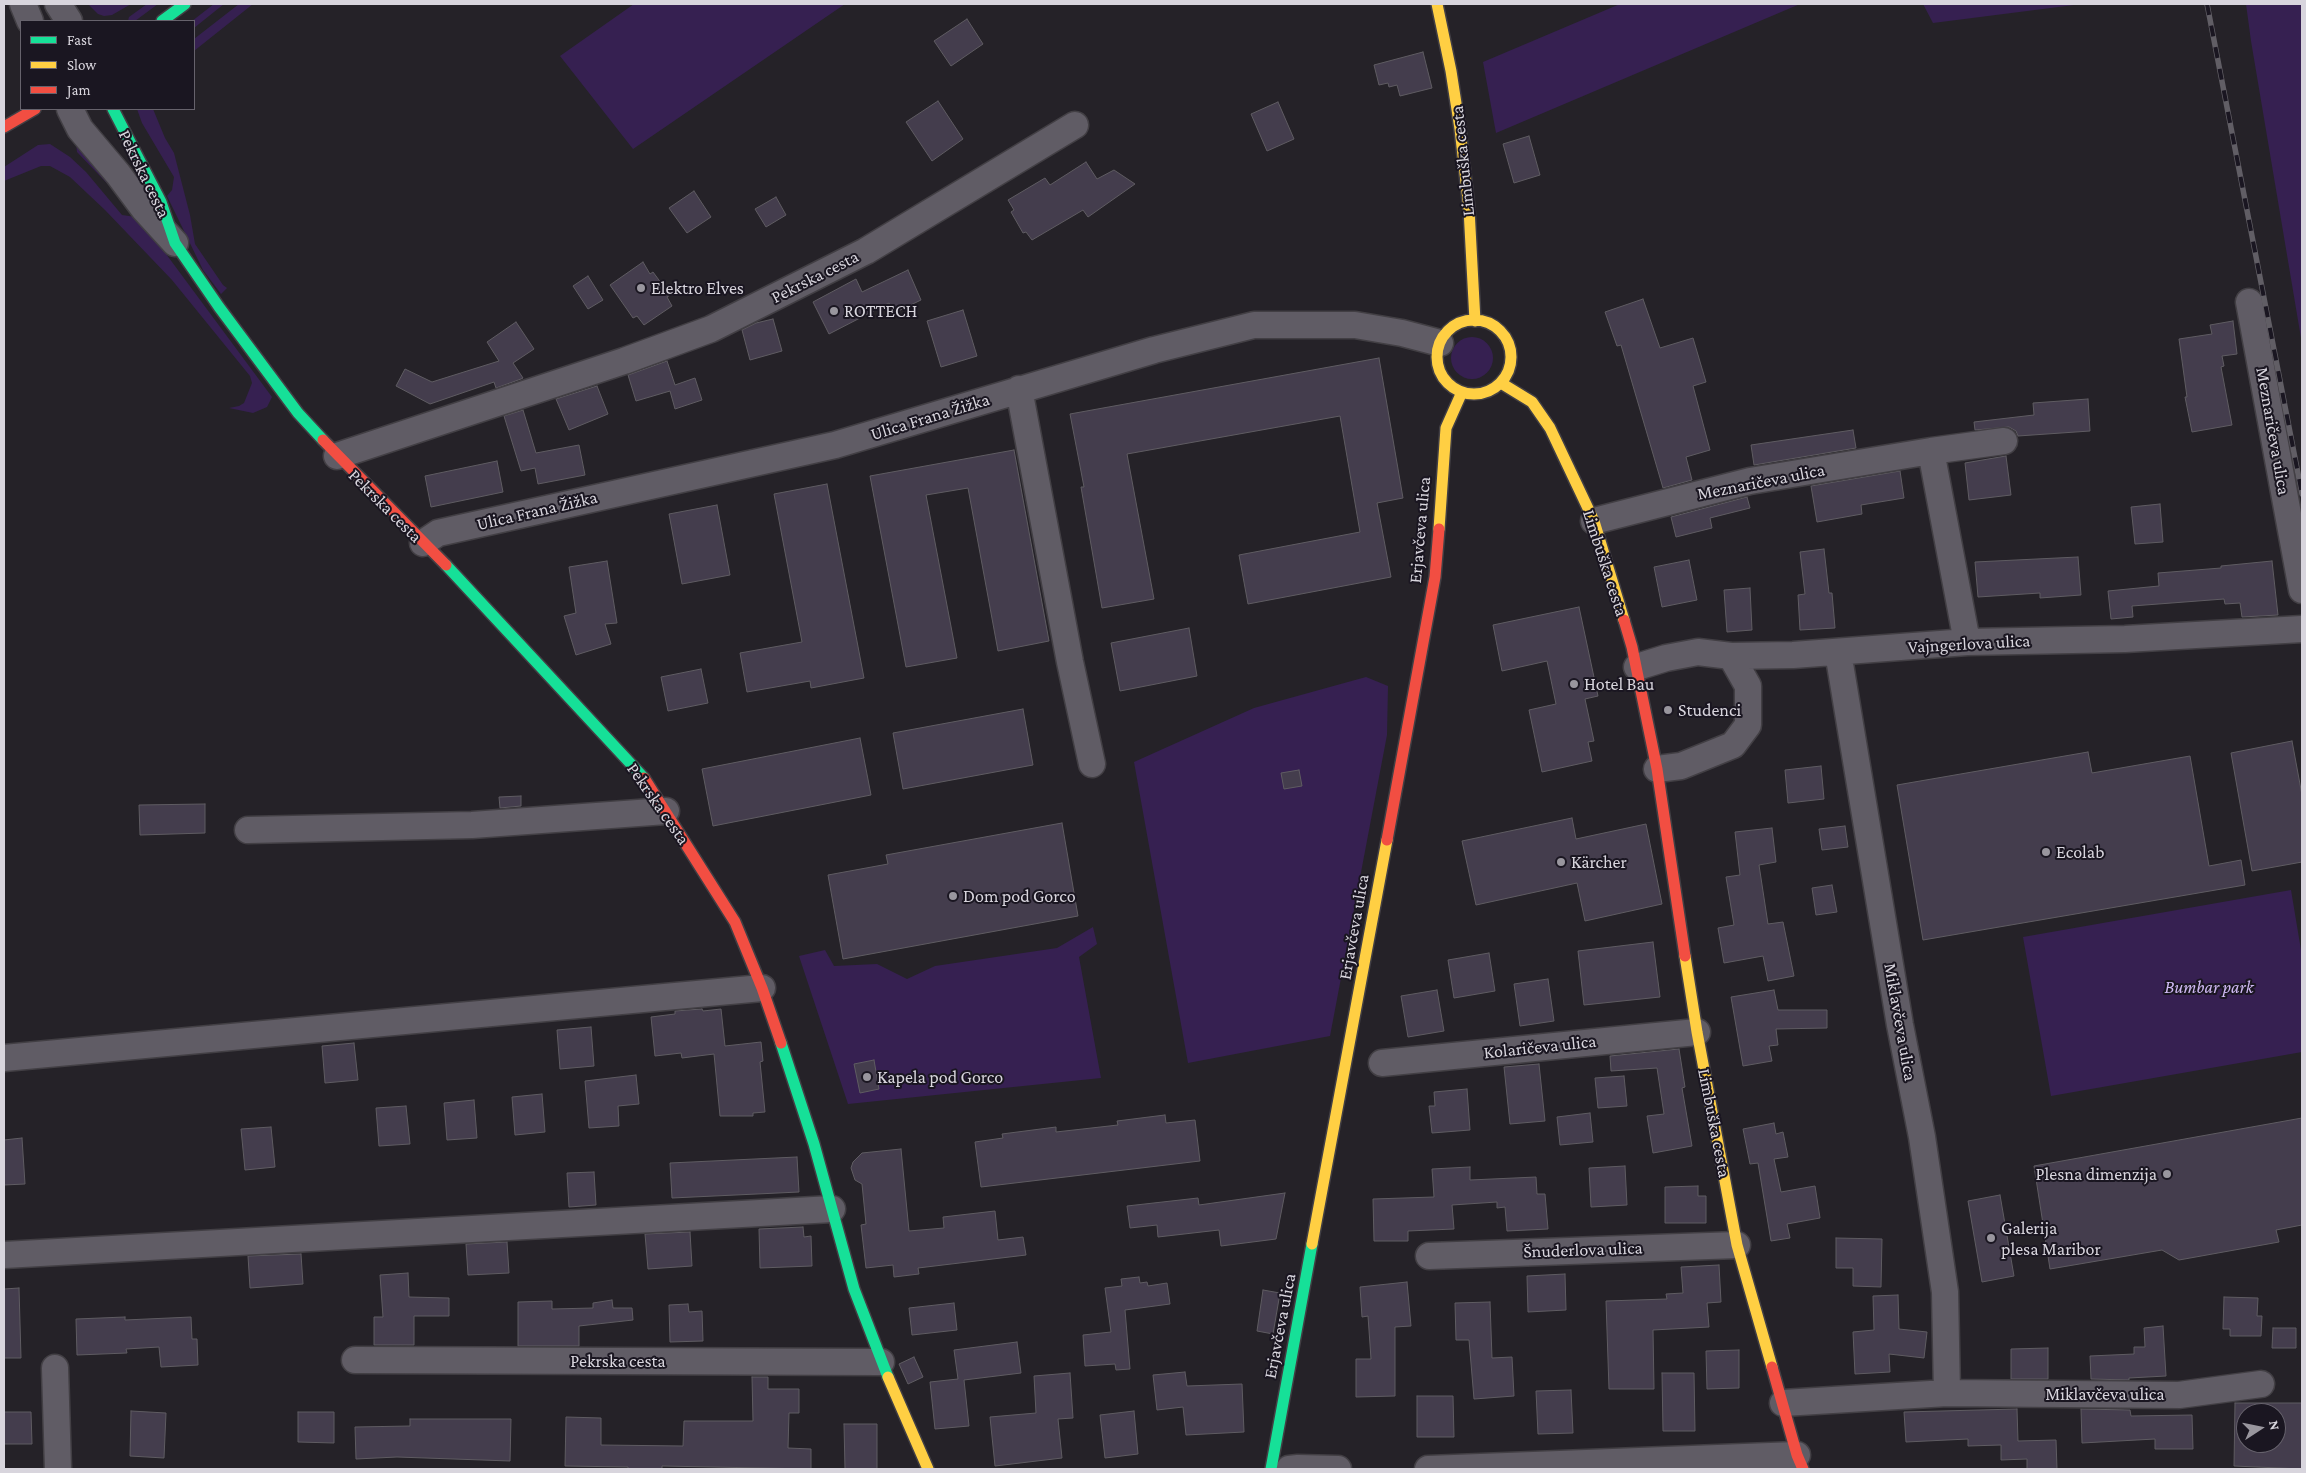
<!DOCTYPE html>
<meta charset="utf-8">
<style>
body{margin:0}
#map{position:relative;width:2306px;height:1473px;overflow:hidden;background:#252228;font-family:"Crimson Pro",serif}
canvas{display:block}
.frame{position:absolute;inset:0;border:5px solid #d8d5dd;pointer-events:none}
.legend{position:absolute;left:20px;top:20px;width:175px;height:90px;box-sizing:border-box;background:#1a1621;border:1px solid #66626c;margin:0;padding:6px 9px;list-style:none;font-size:15px;color:#d8d5dd}
.legend li{display:flex;align-items:center;gap:10px;height:25px}
.legend b{width:25px;border:1px solid #66626c}
.north{position:absolute;left:2236px;top:1403px;width:50px;height:50px;box-sizing:border-box;background:#1a1621;border:1px solid #66626c;border-radius:50%;rotate:79deg;font-size:14px;font-weight:700;line-height:20px;text-align:center;color:#d8d5dd}
.north::after{content:'';display:block;margin:auto;width:18px;height:22px;background:#99969e;clip-path:polygon(50% 0,100% 100%,50% 72%,0 100%)}
</style>
<div id="map">
<canvas width="2306" height="1473"></canvas>
<div class="frame"></div>
<ul class="legend">
<li><b style="height:6px;background:#16e098"></b>Fast</li>
<li><b style="height:6px;background:#ffcf43"></b>Slow</li>
<li><b style="height:6px;background:#f24e42"></b>Jam</li>
</ul>
<div class="north">N</div>
</div>
<script>
const ctx = document.querySelector('canvas').getContext('2d');
ctx.lineJoin = 'round';
function fill(path, color) {
  ctx.fillStyle = color;
  ctx.fill(path, 'evenodd');
}
function poly(rows) {
  const path = new Path2D();
  for (const r of rows) {
    if (r.length === 3) {
      path.moveTo(r[0] + r[2], r[1]);
      path.arc(r[0], r[1], r[2], 0, 2 * Math.PI);
      continue;
    }
    path.moveTo(r[0], r[1]);
    for (let i = 2; i < r.length; i += 2) path.lineTo(r[i], r[i + 1]);
  }
  return path;
}
function strokePath(path, color, width, dash) {
  ctx.strokeStyle = color;
  ctx.lineWidth = width;
  ctx.lineCap = dash ? 'butt' : 'round';
  ctx.setLineDash(dash || []);
  ctx.stroke(path);
}
function label(font, color, halo, rows, align = 'center') {
  ctx.font = font + ' "Crimson Pro",serif';
  ctx.lineWidth = 4;
  ctx.setLineDash([]);
  ctx.textBaseline = 'middle';
  ctx.strokeStyle = halo;
  ctx.fillStyle = color;
  for (const [text, x, y, turn = 0] of rows) {
    ctx.save();
    ctx.translate(x, y);
    ctx.rotate((+turn || 0) * Math.PI / 180);
    ctx.textAlign = isNaN(turn) ? turn : align;
    if (halo) ctx.strokeText(text, 0, 0);
    ctx.fillText(text, 0, 0);
    ctx.restore();
  }
}
fill(poly([
 [88,4,131,4,112,15,104,16,98,14],
 [147,4,158,4,135,21,128,21,129,17],
 [214,4,224,4,194,28,194,21,192,21],
 [239,4,253,4,194,51,194,39],
 [634,4,845,4,633,149,560,56],
 [1620,4,1800,4,1496,133,1483,62],
 [1923,4,2082,4,1933,23],
 [2246,4,2302,4,2302,344,2251,41],
 [137,109,153,109,165,138,174,153,190,215,195,244,223,285,227,288,221,294,203,270,167,196,172,190,174,177,142,123],
 [76,143,123,200,77,152],
 [50,144,70,157,86,172,122,215,136,217,152,235,272,397,267,407,253,413,229,408,239,406,244,403,252,383,250,376,172,280,105,210,70,177,50,166,41,166,4,181,4,167,38,145],
 [1472,358,21],
 [1366,677,1388,686,1387,735,1330,1036,1188,1063,1134,762,1254,708],
 [2291,890,2302,956,2302,1052,2051,1096,2023,937],
 [1093,927,1097,944,1079,957,1101,1078,848,1104,799,956,825,950,834,966,877,964,907,979,935,966,1057,948]
]), '#362051');
const building = poly([
 [967,19,983,44,951,66,934,41,967,19],
 [1423,52,1432,88,1400,96,1397,85,1389,87,1388,83,1379,85,1374,65,1423,52],
 [938,101,963,139,932,161,906,122,938,101],
 [1278,102,1294,139,1267,151,1251,114,1278,102],
 [1529,136,1540,175,1514,183,1503,144,1529,136],
 [1086,162,1097,179,1114,170,1135,184,1088,217,1083,210,1032,240,1026,232,1023,233,1011,212,1014,210,1008,200,1045,178,1050,185,1086,162],
 [694,191,711,217,687,233,669,208,694,191],
 [776,197,786,215,766,227,755,209,776,197],
 [643,262,650,274,653,272,670,295,667,297,672,306,644,325,637,316,633,318,610,285,643,262],
 [908,270,921,300,894,313,889,303,829,334,813,302,856,279,862,292,908,270],
 [588,276,603,300,588,309,573,286,588,276],
 [1643,299,1660,348,1693,338,1706,382,1693,386,1710,450,1686,457,1692,480,1663,488,1621,345,1617,346,1605,312,1643,299],
 [963,310,977,356,941,367,927,321,963,310],
 [773,319,782,351,750,360,742,330,756,323,773,319],
 [2233,321,2237,354,2222,356,2224,366,2221,367,2232,425,2192,432,2185,397,2187,397,2179,339,2212,334,2210,325,2233,321],
 [516,322,534,349,513,363,523,378,521,379,496,388,494,382,430,404,396,386,405,369,432,382,499,361,487,342,516,322],
 [1379,358,1403,498,1377,503,1391,577,1248,604,1239,555,1360,532,1340,416,1127,454,1154,599,1102,608,1081,487,1084,487,1070,414,1379,358],
 [667,361,675,385,695,378,702,400,675,409,670,391,636,401,628,375,667,361],
 [597,386,608,414,569,430,556,399,597,386],
 [2088,399,2090,431,2018,436,2016,431,2009,427,1975,430,1974,422,2034,415,2033,403,2088,399],
 [523,410,536,453,579,445,585,475,538,484,535,468,521,471,504,416,523,410],
 [1853,430,1856,448,1754,465,1751,445,1853,430],
 [1014,450,1049,641,998,651,968,488,926,495,957,658,906,667,870,476,1014,450],
 [2006,456,2011,495,1969,500,1965,463,2006,456],
 [497,461,503,492,431,507,425,476,497,461],
 [1900,471,1904,498,1861,505,1862,514,1817,522,1811,486,1900,471],
 [827,484,864,678,811,688,810,681,747,692,740,653,802,642,774,494,827,484],
 [1747,497,1750,508,1710,518,1712,528,1676,537,1671,517,1747,497],
 [2160,504,2163,542,2135,544,2131,507,2160,504],
 [717,505,730,575,682,584,669,514,717,505],
 [1824,549,1829,593,1832,593,1835,628,1800,630,1798,595,1805,594,1800,552,1824,549],
 [2078,557,2081,595,2040,598,2040,593,1978,597,1975,562,2078,557],
 [1689,560,1697,600,1662,607,1654,567,1689,560],
 [607,561,617,623,605,624,611,644,576,655,564,616,576,613,569,567,607,561],
 [2272,561,2278,615,2242,617,2240,603,2225,604,2224,599,2132,606,2133,617,2111,619,2108,591,2159,586,2158,573,2221,568,2221,566,2272,561],
 [1750,588,1752,630,1727,632,1724,590,1750,588],
 [1579,607,1598,696,1585,699,1594,741,1588,742,1592,761,1542,772,1529,710,1556,704,1547,661,1502,671,1493,625,1579,607],
 [1189,628,1197,676,1120,691,1111,643,1189,628],
 [701,669,708,703,668,711,661,677,701,669],
 [1023,709,1033,765,903,789,893,733,1023,709],
 [860,738,871,795,713,826,702,769,860,738],
 [2292,741,2302,795,2302,862,2252,871,2231,753,2292,741],
 [2088,752,2092,773,2190,756,2209,866,2241,860,2245,885,1923,940,1897,785,2088,752],
 [1821,766,1824,799,1788,803,1785,770,1821,766],
 [1299,770,1302,786,1284,789,1281,773,1299,770],
 [521,796,521,806,500,808,499,797,521,796],
 [205,804,205,833,140,835,139,805,205,804],
 [1572,818,1576,839,1646,824,1662,904,1585,921,1577,883,1476,905,1462,841,1572,818],
 [1062,823,1078,916,843,959,828,875,888,864,886,855,1062,823],
 [1845,826,1848,847,1822,850,1819,829,1845,826],
 [1772,828,1776,862,1759,865,1768,924,1783,922,1794,976,1768,981,1763,956,1724,963,1718,928,1734,925,1726,877,1740,875,1735,832,1772,828],
 [1832,885,1837,912,1816,915,1812,888,1832,885],
 [1653,942,1660,997,1584,1005,1578,951,1653,942],
 [1489,953,1495,991,1454,998,1448,960,1489,953],
 [1548,979,1554,1021,1520,1026,1514,984,1548,979],
 [1437,990,1444,1031,1408,1037,1401,996,1437,990],
 [1774,990,1778,1010,1827,1010,1827,1028,1776,1029,1778,1045,1769,1046,1772,1061,1743,1066,1731,997,1774,990],
 [702,1009,703,1011,721,1009,725,1046,761,1042,763,1061,760,1062,765,1112,753,1113,753,1116,720,1116,714,1054,682,1058,681,1053,655,1056,651,1017,675,1014,675,1011,702,1009],
 [591,1027,594,1066,560,1069,557,1030,591,1027],
 [354,1043,358,1080,325,1083,322,1046,354,1043],
 [1679,1049,1685,1087,1682,1088,1692,1146,1653,1153,1647,1116,1664,1114,1657,1068,1611,1071,1610,1056,1679,1049],
 [874,1060,879,1089,860,1093,854,1064,874,1060],
 [1539,1064,1545,1121,1510,1124,1504,1067,1539,1064],
 [636,1075,639,1104,618,1106,619,1126,589,1128,585,1081,636,1075],
 [1624,1076,1627,1106,1598,1108,1595,1078,1624,1076],
 [1467,1089,1470,1130,1432,1133,1429,1106,1435,1106,1434,1092,1467,1089],
 [542,1094,545,1132,515,1135,512,1097,542,1094],
 [474,1100,477,1138,447,1140,444,1103,474,1100],
 [406,1106,410,1144,379,1146,376,1108,406,1106],
 [1590,1113,1593,1142,1560,1145,1557,1117,1590,1113],
 [1165,1115,1166,1123,1195,1120,1200,1161,981,1187,975,1142,1003,1138,1002,1134,1056,1127,1056,1132,1118,1125,1117,1121,1165,1115],
 [2302,1118,2302,1225,2276,1230,2279,1242,2179,1260,2162,1250,2050,1269,2034,1166,2302,1118],
 [1774,1123,1776,1134,1783,1132,1788,1157,1774,1159,1781,1192,1815,1186,1820,1218,1787,1224,1790,1238,1771,1241,1758,1163,1750,1164,1743,1129,1774,1123],
 [271,1127,275,1167,245,1170,241,1129,271,1127],
 [22,1138,25,1184,4,1185,4,1140,22,1138],
 [901,1149,909,1231,944,1228,943,1217,995,1211,998,1240,1023,1237,1026,1255,918,1268,919,1274,894,1277,893,1265,866,1268,861,1225,866,1224,862,1184,855,1180,851,1168,853,1162,862,1153,901,1149],
 [797,1157,799,1192,672,1198,670,1163,797,1157],
 [1625,1166,1627,1205,1591,1207,1589,1168,1625,1166],
 [1470,1167,1470,1180,1536,1177,1537,1194,1545,1194,1548,1229,1507,1231,1505,1207,1497,1208,1497,1202,1452,1205,1454,1229,1408,1231,1408,1241,1374,1241,1373,1199,1434,1197,1432,1169,1470,1167],
 [594,1172,596,1205,569,1207,567,1173,594,1172],
 [1698,1186,1698,1196,1706,1196,1706,1223,1665,1223,1665,1187,1698,1186],
 [1285,1193,1276,1239,1221,1246,1219,1230,1158,1237,1157,1225,1130,1228,1127,1206,1198,1198,1199,1205,1285,1193],
 [2000,1195,2014,1276,1982,1282,1968,1201,2000,1195],
 [803,1227,804,1237,811,1236,812,1266,760,1268,759,1229,803,1227],
 [690,1232,692,1266,648,1269,645,1234,690,1232],
 [1836,1238,1882,1239,1881,1287,1853,1286,1853,1268,1836,1268,1836,1238],
 [507,1242,509,1273,468,1275,466,1244,507,1242],
 [301,1254,303,1284,250,1288,248,1256,301,1254],
 [1719,1265,1721,1302,1707,1303,1709,1327,1653,1330,1654,1389,1609,1389,1606,1301,1667,1299,1666,1294,1683,1293,1681,1267,1719,1265],
 [408,1273,409,1297,449,1298,449,1316,414,1316,414,1345,374,1345,374,1317,383,1317,380,1275,408,1273],
 [1565,1274,1566,1310,1528,1312,1527,1276,1565,1274],
 [1139,1277,1140,1283,1147,1282,1148,1286,1167,1283,1170,1304,1125,1310,1130,1369,1116,1370,1115,1364,1085,1366,1083,1335,1111,1332,1105,1288,1122,1286,1121,1279,1139,1277],
 [1407,1282,1411,1326,1395,1327,1395,1396,1356,1397,1356,1359,1371,1359,1368,1316,1362,1317,1360,1287,1407,1282],
 [19,1288,21,1358,4,1358,4,1289,19,1288],
 [1263,1290,1280,1293,1273,1334,1257,1331,1263,1290],
 [1898,1295,1899,1329,1927,1332,1924,1358,1889,1354,1890,1372,1855,1374,1853,1332,1874,1330,1873,1296,1898,1295],
 [2224,1297,2258,1298,2257,1316,2262,1316,2261,1336,2230,1336,2230,1329,2223,1329,2224,1297],
 [612,1300,613,1308,632,1308,633,1320,579,1326,579,1346,518,1346,518,1302,552,1301,552,1309,593,1308,593,1303,612,1300],
 [1490,1302,1492,1358,1512,1357,1514,1396,1474,1399,1469,1340,1456,1340,1455,1303,1490,1302],
 [954,1303,957,1330,912,1335,909,1308,954,1303],
 [688,1304,689,1312,702,1311,703,1341,670,1342,669,1305,688,1304],
 [125,1317,125,1320,191,1317,192,1339,197,1339,198,1365,161,1367,159,1347,126,1349,127,1353,77,1355,76,1319,125,1317],
 [2163,1326,2166,1376,2129,1378,2129,1380,2091,1379,2090,1356,2134,1354,2134,1347,2145,1347,2144,1328,2163,1326],
 [2273,1328,2296,1328,2296,1348,2272,1348,2273,1328],
 [1017,1342,1021,1373,964,1380,969,1426,935,1429,930,1382,958,1379,954,1350,1017,1342],
 [2048,1348,2048,1379,2011,1379,2011,1349,2048,1348],
 [1739,1350,1739,1388,1707,1389,1706,1351,1739,1350],
 [914,1357,923,1377,908,1384,899,1364,914,1357],
 [1185,1372,1187,1386,1242,1384,1244,1432,1186,1435,1183,1407,1157,1410,1153,1375,1185,1372],
 [1070,1373,1073,1418,1058,1419,1062,1458,995,1466,990,1417,1036,1413,1034,1376,1070,1373],
 [1662,1373,1694,1373,1695,1431,1663,1431,1662,1373],
 [752,1377,768,1377,768,1389,799,1389,799,1413,789,1413,788,1448,811,1449,811,1469,662,1466,662,1469,628,1469,628,1467,565,1466,566,1417,601,1418,601,1445,683,1446,684,1421,753,1421,752,1377],
 [1571,1390,1573,1433,1538,1434,1536,1391,1571,1390],
 [1417,1396,1453,1396,1454,1437,1417,1437,1417,1396],
 [2235,1403,2302,1403,2302,1469,2234,1466,2235,1403],
 [2246,1413,2276,1413,2276,1443,2246,1443,2246,1413],
 [2017,1409,2018,1441,2056,1440,2057,1469,2027,1469,2027,1459,2001,1460,2001,1445,1968,1446,1968,1439,1906,1442,1904,1412,2017,1409],
 [2081,1409,2130,1410,2131,1416,2192,1415,2193,1449,2155,1449,2155,1439,2082,1443,2081,1409],
 [131,1411,166,1413,164,1458,130,1456,131,1411],
 [1134,1411,1138,1454,1105,1458,1100,1415,1134,1411],
 [4,1412,31,1412,32,1444,4,1444,4,1412],
 [298,1412,334,1412,334,1443,298,1442,298,1412],
 [410,1419,511,1419,510,1461,397,1457,356,1459,355,1427,410,1426,410,1419],
 [844,1424,877,1424,877,1469,845,1469,844,1424]
]);
fill(building, '#443d4d');
strokePath(building, '#5f5c62', 1);
const street = poly([
 [23,4,30,21],
 [58,4,69,21],
 [70,109,80,129,118,174,144,209,175,243],
 [2249,302,2302,590],
 [1019,389,1070,662,1092,764],
 [1931,451,1967,642],
 [337,456,624,361,711,329,866,251,1075,125],
 [1594,521,1750,481,1931,451,2004,441],
 [423,543,438,533,835,445,1154,350,1254,325,1355,325,1402,333,1440,343],
 [1838,652,1900,1025,1922,1137,1945,1292,1947,1393],
 [1637,667,1666,658,1698,652,1731,656,1793,655,1967,642,2125,639,2302,629],
 [1657,769,1681,766,1733,745,1748,725,1748,686,1731,656],
 [248,830,472,825,666,811],
 [4,1058,762,988],
 [1382,1063,1697,1032],
 [4,1255,832,1209],
 [1429,1256,1737,1245],
 [355,1360,881,1362],
 [55,1368,58,1469],
 [1783,1403,1947,1393,2179,1395,2261,1384],
 [1289,1469,1298,1468,1338,1469],
 [1428,1469,1797,1455]
]);
const fast = poly([
 [162,21,185,4],
 [113,109,161,202,175,243,219,307,298,413,323,440],
 [446,565,644,778],
 [781,1043,814,1144,854,1289,888,1377],
 [1271,1469,1312,1244]
]);
const slow = poly([
 [1437,4,1451,71,1460,129,1469,209,1475,321],
 [1474,357,37],
 [1501,383,1532,402,1550,428,1594,521,1624,620],
 [1439,529,1446,428,1462,392],
 [1685,956,1697,1032,1737,1245,1772,1367],
 [1312,1244,1387,840],
 [888,1377,928,1469]
]);
const jam = poly([
 [4,127,35,109],
 [323,440,446,565],
 [1624,620,1632,647,1657,769,1685,956],
 [644,778,735,922,762,988,781,1043],
 [1387,840,1435,577,1439,529],
 [1772,1367,1797,1455,1803,1469]
]);
strokePath(street, '#423f44', 29);
strokePath(fast, '#423f44', 14);
strokePath(slow, '#423f44', 14);
strokePath(jam, '#423f44', 14);
strokePath(street, '#605c65', 26);
strokePath(fast, '#16e098', 11);
strokePath(slow, '#ffcf43', 11);
strokePath(jam, '#f24e42', 11);
const rail = poly([
 [2207,4,2302,494]
]);
strokePath(rail, '#615e65', 5.5);
strokePath(rail, '#1a1621', 4, [11]);
for (const [x, y, r, color] of [
 [641,288,5,"#99969e"],
 [834,311,5,"#99969e"],
 [1574,684,5,"#99969e"],
 [1668,710,5,"#99969e"],
 [2046,852,5,"#99969e"],
 [1561,862,5,"#99969e"],
 [953,896,5,"#99969e"],
 [867,1077,5,"#99969e"],
 [2167,1174,5,"#99969e"],
 [1991,1238,5,"#99969e"]
]) {
  const dot = new Path2D();
  dot.arc(x, y, r, 0, 2 * Math.PI);
  ctx.fillStyle = color;
  ctx.fill(dot);
  strokePath(dot, '#1a1621', 2);
}
label('18px', '#d8d5dd', '#1a1621', [
 ["Limbuška cesta",1463,161,-96],
 ["Pekrska cesta",144,174,64],
 ["Pekrska cesta",815,277,-27],
 ["Ulica Frana Žižka",930,417,-17],
 ["Meznaričeva ulica",2273,431,80],
 ["Meznaričeva ulica",1761,482,-11],
 ["Pekrska cesta",385,506,45],
 ["Ulica Frana Žižka",537,511,-13],
 ["Erjavčeva ulica",1420,530,-85],
 ["Limbuška cesta",1605,563,72],
 ["Vajngerlova ulica",1969,644,-3],
 ["Pekrska cesta",658,804,55],
 ["Erjavčeva ulica",1354,927,-80],
 ["Miklavčeva ulica",1900,1022,80],
 ["Kolaričeva ulica",1540,1047,-6],
 ["Limbuška cesta",1714,1123,79],
 ["Šnuderlova ulica",1583,1250,-2],
 ["Erjavčeva ulica",1280,1326,-79],
 ["Pekrska cesta",618,1361],
 ["Miklavčeva ulica",2105,1394]
]);
label('18px', '#d8d5dd', '#1a1621', [
 ["Elektro Elves",651,288],
 ["ROTTECH",844,311],
 ["Hotel Bau",1584,684],
 ["Studenci",1678,710],
 ["Ecolab",2056,852],
 ["Kärcher",1571,862],
 ["Dom pod Gorco",963,896],
 ["Kapela pod Gorco",877,1077],
 ["Plesna dimenzija",2157,1174,"right"],
 ["Galerija",2001,1228],
 ["plesa Maribor",2001,1249]
], 'left');
label('italic 18px', '#d0baf4', '#1a1621', [
 ["Bumbar park",2209,987]
]);
</script>
